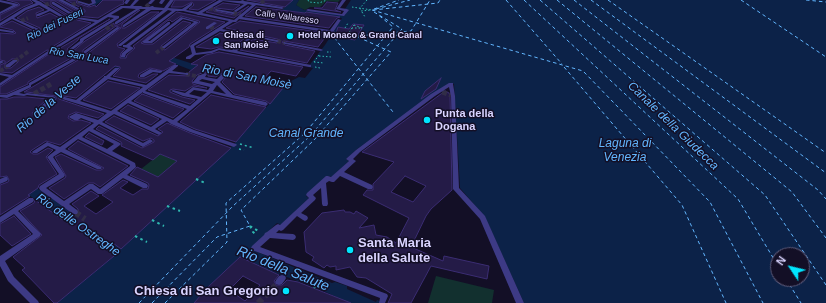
<!DOCTYPE html>
<meta charset="utf-8">
<style>
body{margin:0}
#map{position:relative;width:826px;height:303px;overflow:hidden;background:#130f26;font-family:Arial,sans-serif}
canvas{display:block}
.north{position:absolute;left:770px;top:247px;width:40px;height:40px;box-sizing:border-box;background:#130f26;border:1px solid #625e7d;border-radius:50%;rotate:305deg;font-size:11px;font-weight:700;line-height:16px;text-align:center;color:#d9d4ff}
.north::after{content:'';display:block;margin:auto;width:14px;height:18px;background:#00e5ff;clip-path:polygon(50% 0,100% 100%,50% 72%,0 100%)}
</style>
<div id="map">
<canvas width="826" height="303"></canvas>
<div class="north">N</div>
</div>
<script>
const ctx = document.querySelector('canvas').getContext('2d');
ctx.lineJoin = 'round';
function fill(path, color) {
  ctx.fillStyle = color;
  ctx.fill(path, 'evenodd');
}
function poly(rows) {
  const path = new Path2D();
  for (const r of rows) {
    path.moveTo(r[0], r[1]);
    for (let i = 2; i < r.length; i += 2) path.lineTo(r[i], r[i + 1]);
  }
  return path;
}
function strokePath(path, color, width, dash) {
  ctx.strokeStyle = color;
  ctx.lineWidth = width;
  ctx.lineCap = dash ? 'butt' : 'round';
  ctx.setLineDash(dash || []);
  ctx.stroke(path);
}
function label(font, color, halo, rows, align = 'center') {
  ctx.font = font + ' Arial,sans-serif';
  ctx.lineWidth = 3;
  ctx.setLineDash([]);
  ctx.textBaseline = 'middle';
  ctx.strokeStyle = halo;
  ctx.fillStyle = color;
  for (const [text, x, y, turn = 0] of rows) {
    ctx.save();
    ctx.translate(x, y);
    ctx.rotate((+turn || 0) * Math.PI / 180);
    ctx.textAlign = isNaN(turn) ? turn : align;
    if (halo) ctx.strokeText(text, 0, 0);
    ctx.fillText(text, 0, 0);
    ctx.restore();
  }
}
fill(poly([
 [299,0,340,0,338,2,327,1,320,7,310,7,305,10,300,8,296,5],
 [160,154,177,161,158,177,141,169],
 [436,276,494,290,492,303,428,303]
]), '#12302f');
fill(poly([
 [94,0,103,0,86,12,40,32,17,46,56,48,103,59,162,54,209,69,289,82,299,77,305,78,313,68,308,67,325,45,332,34,331,33,333,33,342,18,282,10,293,0,299,0,296,5,304,10,345,15,348,9,345,9,351,0,826,0,826,303,524,303,485,217,460,188,454,84,451,83,422,102,356,150,346,159,349,161,332,177,328,176,306,196,309,198,281,225,277,223,250,249,332,283,335,282,347,286,347,289,376,302,377,300,385,303,349,303,317,288,276,273,240,257,208,287,194,303,57,303,114,256,114,254,0,175,0,167,43,192,121,249,233,145,238,140,240,132,244,133,283,88,191,70,160,58,119,68,99,65,66,90,59,99,34,119,18,129,49,103,85,61,71,56,48,51,19,51,6,48,45,26,85,10,92,6],
 [778,255,802,255,802,279,778,279]
]), '#0c2248');
strokePath(poly([
 [506,0,562,64],
 [524,0,738,199,778,266],
 [540,0,765,195,826,285],
 [557,0,792,192,826,238],
 [574,0,818,190,826,199],
 [591,0,826,173],
 [608,0,826,153],
 [741,0,826,57],
 [806,0,826,2],
 [374,9,399,0],
 [376,9,410,0],
 [372,10,583,71,710,202,763,303],
 [373,10,438,3,440,0],
 [358,36,411,31,430,0],
 [336,37,336,40,393,112],
 [564,67,682,205,726,303],
 [786,279,801,303],
 [139,303,233,206,310,136,402,29,374,12],
 [152,303,217,237,250,226,241,210,314,140,391,52,358,37],
 [165,303,227,242,226,203,305,133,393,27,376,13]
]), '#62b6ff', 1, [3.5, 3]);
const building = poly([
 [7,0,30,0,33,3,23,7,0,21,0,15,20,5,18,3,7,0],
 [40,0,57,0,81,13,85,12,85,10,66,0,78,0,76,2,77,3,89,7,95,5,96,7,103,0,124,0,123,3,124,4,120,5,98,18,76,16,75,18,77,20,91,23,52,47,52,49,57,50,110,19,79,38,78,40,67,49,69,52,72,52,85,41,114,23,114,25,118,25,140,10,122,24,122,28,125,28,151,12,159,12,117,44,118,47,125,49,121,53,120,58,126,58,127,55,135,48,133,46,177,12,225,22,190,44,189,47,169,61,176,64,163,71,150,68,139,74,138,77,140,78,145,78,153,74,158,74,146,83,113,76,120,69,120,67,115,66,76,98,58,95,59,99,104,114,98,118,76,112,69,115,68,118,73,121,81,120,91,123,60,145,46,141,32,150,30,152,33,154,38,154,48,148,53,150,46,157,57,174,39,185,38,188,28,195,30,196,0,215,0,185,8,182,9,180,7,176,0,177,0,99,7,99,14,97,27,97,47,99,32,113,34,116,39,115,56,99,56,96,27,92,24,92,78,60,76,58,71,58,28,82,28,84,6,94,0,94,0,87,52,52,52,51,47,50,12,73,0,72,0,65,5,63,5,61,0,60,0,33,13,34,16,33,13,30,0,27,12,21,36,32,40,32,40,28,17,18,27,11,39,7,44,10,36,13,37,18,50,13,63,20,68,19,68,17,40,0],
 [51,1,55,1,73,12,73,14,68,15,51,5,51,1],
 [181,16,199,21,200,22,165,50,162,49,161,46,191,23,183,21,153,44,144,44,141,43,167,21,170,20,172,22,181,16],
 [116,26,121,28,87,54,83,54,83,50,116,26],
 [12,59,18,59,18,62,11,68,5,68,5,64,12,59],
 [175,0,216,0,198,10,189,9,194,5,192,2,182,7,171,7,175,0],
 [247,0,293,0,285,7,247,0],
 [327,2,338,3,335,10,341,12,314,8,322,8,327,2],
 [223,3,240,5,233,10,216,8,214,9,214,11,234,15,249,6,234,18,206,12,223,3],
 [256,7,305,13,306,12,340,17,337,18,329,28,245,16,256,7],
 [240,21,333,34,336,33,338,27,349,29,353,24,364,25,355,40,327,35,318,47,284,41,282,42,285,45,315,51,307,63,240,50,253,39,277,43,280,40,277,39,226,28,240,21],
 [220,33,245,38,232,48,219,47,211,49,196,47,220,33],
 [219,52,303,67,296,76,271,71,260,83,283,88,270,104,266,101,234,94,222,82,226,77,225,74,220,74,216,77,208,76,208,74,204,72,197,75,192,81,193,84,207,88,193,86,185,91,173,89,170,90,170,92,182,97,195,100,190,104,148,90,169,75,189,76,189,72,198,65,191,64,206,55,219,52],
 [441,78,436,89,421,99,425,91,441,78],
 [108,81,140,88,111,109,83,100,108,81],
 [445,91,449,93,450,96,452,190,431,209,426,216,411,247,443,261,444,256,489,266,487,279,431,266,411,303,388,303,392,294,366,278,357,277,350,267,336,270,336,266,330,267,327,265,324,268,312,260,314,257,306,252,304,232,322,213,344,210,345,212,350,212,354,214,356,211,368,218,359,228,374,225,376,235,387,237,396,243,409,218,363,195,367,190,373,190,373,184,394,162,362,152,445,91],
 [405,176,426,186,413,202,391,192,405,176],
 [142,94,184,109,173,118,134,101,142,94],
 [211,95,266,107,236,142,195,129,180,122,211,95],
 [128,105,159,119,151,125,120,111,128,105],
 [114,116,158,136,163,132,158,129,167,123,190,133,231,148,121,249,113,243,114,256,57,303,54,303,22,270,25,268,13,257,42,235,20,211,34,203,35,200,63,220,71,214,78,215,78,209,72,204,91,191,99,196,84,206,96,214,113,202,102,195,123,180,128,182,120,188,133,195,142,189,148,189,149,185,148,183,130,175,137,167,158,177,177,161,160,154,153,160,121,146,122,144,121,142,96,129,99,126,142,148,154,142,154,140,151,138,143,141,105,122,114,116],
 [89,133,104,141,102,145,85,137,89,133],
 [78,141,128,166,100,187,94,183,88,183,64,199,49,188,65,178,66,176,55,157,61,154,96,170,101,170,104,168,68,149,78,141],
 [14,216,31,234,12,246,0,235,0,224,14,216],
 [240,257,279,275,274,281,276,285,282,285,287,280,298,282,351,303,194,303,208,287,240,257],
 [243,276,260,285,245,301,229,290,243,276]
]);
fill(building, '#241b47');
strokePath(building, '#3b2d73', 1);
strokePath(poly([
 [261,3,265,0],
 [45,5,51,3],
 [72,5,79,2],
 [146,7,150,3],
 [209,8,217,10],
 [70,13,75,15],
 [233,13,241,15],
 [21,21,28,18],
 [210,27,216,29],
 [106,29,113,25],
 [277,41,285,43],
 [156,53,164,47],
 [15,61,29,51],
 [0,71,8,66],
 [186,74,200,77]
]), '#312d47', 4, [4, 2]);
strokePath(poly([
 [442,92,451,95],
 [34,94,51,84]
]), '#312d47', 5, [5, 2.5]);
strokePath(poly([
 [75,212,85,219],
 [258,303,279,282]
]), '#312d47', 6, [6, 3.5]);
strokePath(poly([
 [308,0,309,2,319,3,327,0],
 [367,0,360,8,361,11,371,10],
 [352,7,372,10],
 [362,12,365,17],
 [354,25,362,28,352,28,354,25],
 [345,28,348,23],
 [352,28,346,37,357,36],
 [339,33,354,34,357,36],
 [327,52,331,52],
 [319,56,332,57],
 [314,62,319,55],
 [314,62,324,63],
 [315,67,320,68]
]), '#2fb8b0', 1, [1.5, 2]);
strokePath(poly([
 [240,144,254,148],
 [239,149,244,150]
]), '#2fb8b0', 1.5, [2, 3]);
strokePath(poly([
 [196,179,205,183],
 [167,206,180,211],
 [60,218,65,214],
 [152,220,164,226],
 [250,226,253,232,257,235],
 [250,226,260,232],
 [135,236,147,242],
 [314,288,319,280]
]), '#2fb8b0', 2, [2.5, 3.5]);
fill(poly([
 [0,0,18,4,19,5,0,14,0,12,13,5,0,2,0,0],
 [31,0,36,0,41,2,42,3,67,18,64,19,50,11,39,16,37,16,37,14,48,10,39,5,26,10,14,18,39,29,39,31,37,31,12,19,0,26,0,23,24,8,36,3,31,0],
 [58,0,63,0,84,11,81,12,58,0],
 [91,0,95,0,96,3,89,6,77,2,79,1,89,4,92,3,91,0],
 [126,0,130,0,127,4,126,4,124,3,126,0],
 [135,0,139,0,133,6,141,6,143,7,149,7,152,6,153,6,154,7,164,8,170,0,174,0,168,8,182,9,191,3,192,3,192,5,186,10,198,12,219,0,240,1,243,0,244,1,282,7,284,8,282,9,256,5,242,17,330,30,338,19,341,20,334,31,335,32,333,33,239,19,236,22,233,22,222,29,277,40,279,41,277,42,253,37,237,51,311,65,311,67,309,67,219,50,212,53,195,55,190,59,186,59,186,57,192,54,190,46,191,45,229,21,200,15,198,15,196,14,183,11,176,11,130,46,134,48,126,54,125,57,121,57,121,56,122,53,128,48,123,47,123,45,126,45,172,11,168,10,121,46,119,46,118,45,163,10,151,10,124,27,123,27,123,25,146,9,140,9,117,24,115,24,115,22,136,9,123,8,111,15,119,16,119,18,84,40,83,42,71,51,69,51,68,50,80,41,80,39,114,18,108,17,56,49,55,49,53,48,95,22,78,19,76,18,77,17,98,20,121,6,130,6,135,0],
 [223,1,244,4,235,10,234,11,236,12,248,4,252,5,234,20,202,13,223,1],
 [220,31,249,37,232,50,219,48,211,51,196,53,194,46,220,31],
 [151,0,155,0,151,4,149,4,148,3,151,0],
 [161,0,165,0,162,4,161,4,159,3,161,0],
 [342,0,346,0,340,8,347,9,349,10,344,16,308,11,306,10,308,9,342,14,344,11,336,9,342,0],
 [52,2,54,2,72,13,69,14,52,4,52,2],
 [216,9,233,12,235,13,233,14,217,11,215,10,216,9],
 [181,17,199,22,165,48,163,48,162,47,194,22,183,19,152,43,144,43,142,42,168,22,170,22,170,24,148,41,150,41,181,17],
 [214,22,217,23,208,29,206,29,206,27,214,22],
 [117,27,120,28,86,53,84,53,84,51,117,27],
 [0,29,13,31,15,32,13,33,0,31,0,29],
 [284,42,321,49,323,50,321,51,285,44,283,43,284,42],
 [48,51,49,51,51,52,0,86,0,83,9,77,0,75,0,73,12,75,48,51],
 [72,59,76,59,76,60,31,85,31,87,19,93,24,94,27,93,53,96,55,97,55,98,27,95,24,96,14,95,7,98,0,97,0,95,6,95,29,85,29,83,72,59],
 [13,60,17,60,17,61,10,67,6,67,6,65,13,60],
 [0,61,2,61,4,62,0,64,0,61],
 [174,65,178,65,178,66,172,71,186,73,188,73,188,75,169,73,145,91,190,106,198,99,183,96,171,91,173,90,185,93,193,87,208,90,210,87,193,83,193,82,198,76,205,73,207,74,205,77,217,79,221,75,225,75,225,77,220,82,233,95,266,102,268,104,266,106,211,93,177,122,194,130,236,144,237,145,234,147,190,132,171,124,167,121,155,129,162,133,159,135,157,134,114,114,102,122,143,143,150,139,153,141,152,142,143,147,99,124,93,129,120,143,121,144,120,145,112,151,135,163,136,167,135,168,127,175,147,184,148,186,147,188,143,188,123,178,102,194,98,194,91,189,69,204,77,210,78,212,77,214,73,214,40,190,39,188,40,186,59,174,47,157,56,150,48,146,37,153,33,153,32,152,33,151,47,142,60,147,94,123,81,118,78,120,74,120,70,118,69,117,70,116,76,113,98,120,107,113,59,98,59,96,61,96,76,100,104,77,104,76,106,76,115,68,119,68,119,69,110,77,146,85,174,65],
 [108,79,143,87,111,111,80,101,108,79],
 [202,79,215,82,212,84,199,81,202,79],
 [217,85,226,94,213,91,217,85],
 [194,90,207,92,201,97,189,94,194,90],
 [143,92,143,93,187,109,173,120,131,101,143,92],
 [128,103,162,119,151,127,117,111,128,103],
 [89,131,114,144,107,149,82,137,89,131],
 [78,139,130,165,130,166,100,189,93,184,89,184,64,201,46,188,64,177,65,175,53,157,61,152,97,169,101,169,102,168,101,167,65,149,78,139],
 [150,69,162,71,162,72,160,73,153,72,144,77,140,77,140,75,150,69],
 [449,83,453,83,453,84,455,96,459,188,485,216,524,303,516,303,480,219,453,189,451,96,449,87,435,96,360,152,353,159,356,161,355,162,344,172,372,185,373,187,372,189,368,189,340,176,334,182,332,182,329,181,326,183,328,204,327,206,323,206,322,204,321,188,313,195,316,198,315,200,301,213,307,216,308,218,307,220,305,221,303,220,297,216,283,230,281,231,279,230,276,233,293,234,295,235,296,237,295,239,293,240,270,238,260,247,387,294,388,296,385,303,379,303,380,298,252,250,251,248,252,246,264,235,265,233,267,232,276,225,278,224,280,225,309,198,306,195,307,193,326,176,328,176,331,177,349,161,346,159,347,158,356,150,431,94,449,83],
 [49,99,51,99,53,100,38,114,34,114,33,113,34,112,49,99],
 [5,177,7,177,8,179,7,181,0,184,0,179,5,177],
 [29,198,33,198,34,200,33,202,18,211,41,234,40,236,5,261,14,277,38,301,39,303,30,303,8,281,0,266,0,256,33,234,14,214,0,223,0,217,29,198],
 [282,275,285,276,286,278,285,280,282,284,279,285,276,284,275,282,276,280,279,276,282,275]
]), '#3d3a85');
for (const [x, y, r, color] of [
 [290,36,4,"#00e5ff"],
 [216,41,4,"#00e5ff"],
 [427,120,4,"#00e5ff"],
 [350,250,4,"#00e5ff"],
 [286,291,4,"#00e5ff"]
]) {
  const dot = new Path2D();
  dot.arc(x, y, r, 0, 2 * Math.PI);
  ctx.fillStyle = color;
  ctx.fill(dot);
  strokePath(dot, '#130f26', 1.5);
}
label('9px', '#d9d4ff', '#130f26', [
 ["Calle Vallaresso",287,17,8]
]);
label('bold 9px', '#d9d4ff', '#130f26', [
 ["Chiesa di",224,36],
 ["San Moisè",224,46],
 ["Hotel Monaco & Grand Canal",298,36]
], 'left');
label('italic 10px', '#62b6ff', '#130f26', [
 ["Rio dei Fuseri",55,25,-26],
 ["Rio San Luca",79,56,10]
]);
label('bold 11px', '#d9d4ff', '#130f26', [
 ["Punta della",435,114],
 ["Dogana",435,127]
], 'left');
label('italic 12px', '#62b6ff', '#130f26', [
 ["Rio di San Moisè",247,77,11],
 ["Rio de la Veste",49,104,-41],
 ["Canale della Giudecca",673,126,44],
 ["Canal Grande",306,134],
 ["Laguna di",625,144],
 ["Venezia",625,158],
 ["Rio delle Ostreghe",78,225,35]
]);
label('bold 13px', '#d9d4ff', '#130f26', [
 ["Santa Maria",358,243],
 ["della Salute",358,258],
 ["Chiesa di San Gregorio",278,291,"right"]
], 'left');
label('italic 14px', '#62b6ff', '#130f26', [
 ["Rio della Salute",283,269,22]
]);
</script>
